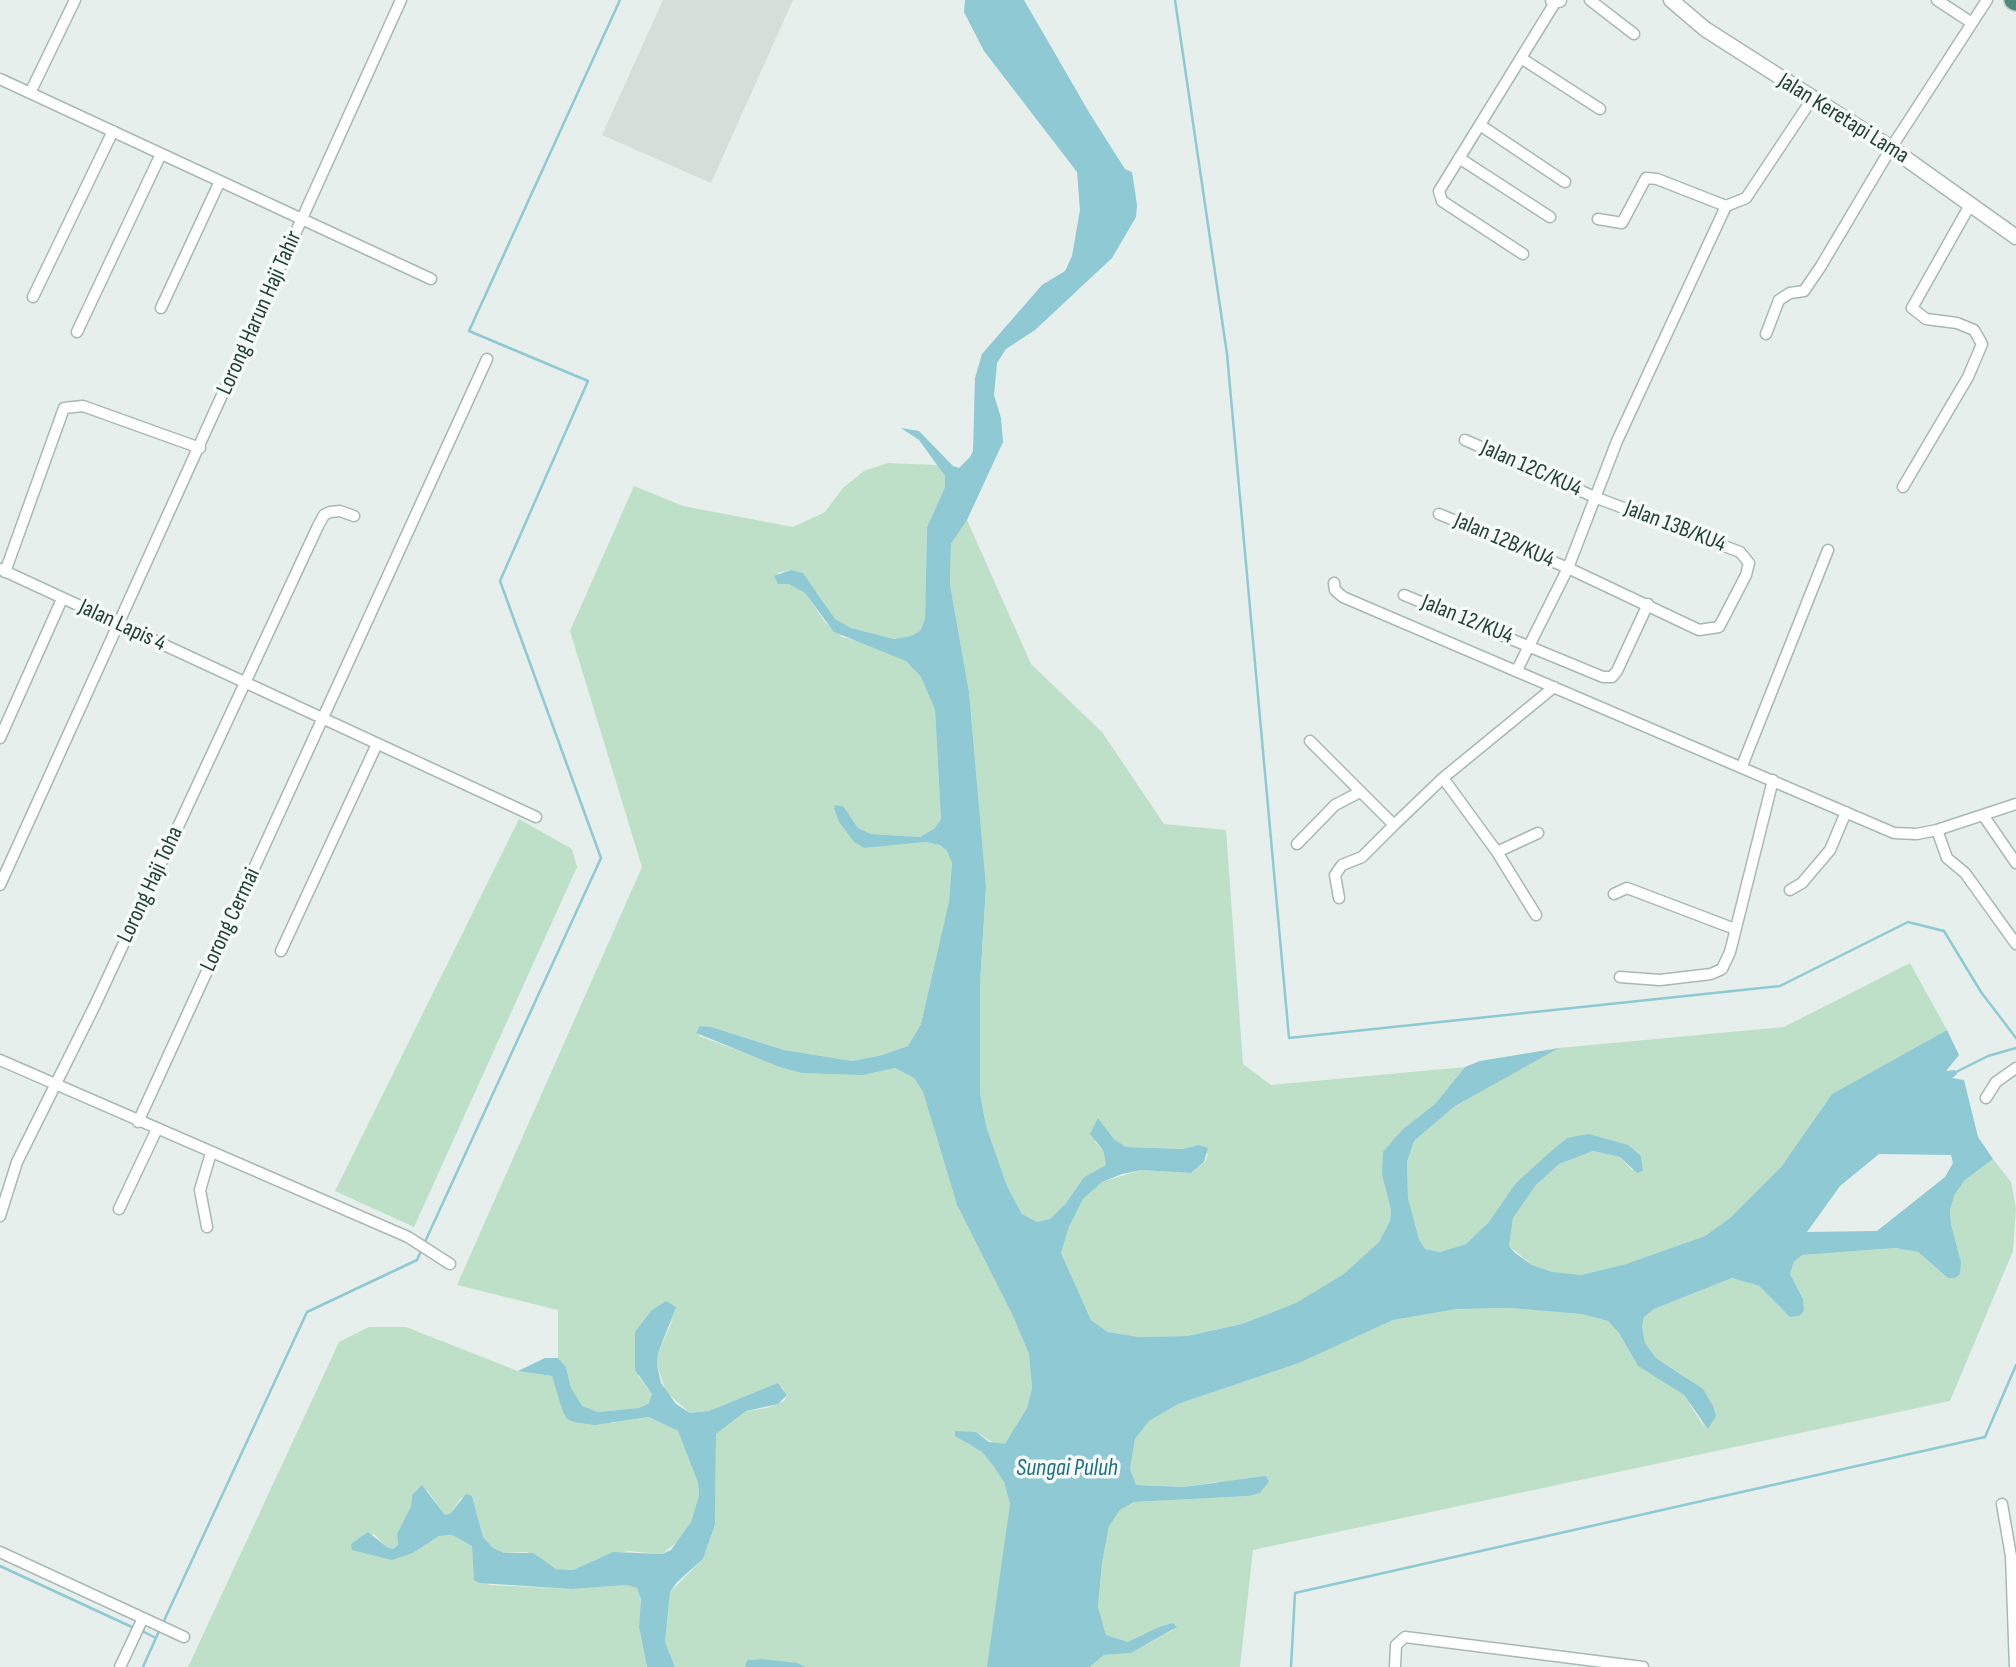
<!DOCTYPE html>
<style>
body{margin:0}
canvas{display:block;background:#e6efeb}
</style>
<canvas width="2016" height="1667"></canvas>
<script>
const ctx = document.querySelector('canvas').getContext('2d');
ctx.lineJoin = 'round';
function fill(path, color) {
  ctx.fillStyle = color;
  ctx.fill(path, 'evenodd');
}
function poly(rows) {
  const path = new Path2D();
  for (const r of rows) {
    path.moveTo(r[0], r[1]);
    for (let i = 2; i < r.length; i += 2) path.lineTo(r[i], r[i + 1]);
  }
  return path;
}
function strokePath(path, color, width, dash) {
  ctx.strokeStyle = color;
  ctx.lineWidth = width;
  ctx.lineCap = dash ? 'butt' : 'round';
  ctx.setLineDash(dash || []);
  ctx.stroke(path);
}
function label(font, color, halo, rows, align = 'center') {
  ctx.font = font + ' "Sofia Sans Condensed",sans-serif';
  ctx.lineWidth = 7;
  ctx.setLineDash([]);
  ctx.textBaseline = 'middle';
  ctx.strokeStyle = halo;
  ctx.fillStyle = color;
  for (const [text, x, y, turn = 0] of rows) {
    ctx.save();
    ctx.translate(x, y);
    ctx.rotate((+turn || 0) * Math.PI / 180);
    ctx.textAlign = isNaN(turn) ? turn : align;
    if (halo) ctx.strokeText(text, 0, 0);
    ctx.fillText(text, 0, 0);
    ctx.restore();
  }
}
fill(poly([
 [663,0,793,0,711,183,602,135]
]), '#d4dfda');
fill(poly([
 [888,463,937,465,945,476,945,487,927,527,925,619,920,631,911,636,894,639,851,628,835,620,817,592,791,570,777,573,805,593,825,622,842,637,868,644,906,661,921,677,935,710,941,819,935,828,920,837,871,834,858,828,844,807,839,822,854,842,864,848,926,842,940,845,947,851,952,862,949,901,921,1024,908,1046,882,1055,852,1061,784,1050,711,1027,700,1026,699,1036,751,1055,863,1075,895,1068,914,1078,923,1092,957,1205,1012,1314,1029,1354,1032,1388,1027,1408,1012,1435,1005,1444,997,1445,976,1432,966,1443,982,1452,994,1467,1004,1482,1010,1504,994,1633,987,1667,806,1667,761,1659,747,1660,745,1667,675,1667,665,1642,670,1592,703,1559,715,1526,716,1434,746,1411,767,1408,784,1401,787,1395,782,1387,749,1395,709,1411,690,1413,666,1392,657,1365,658,1353,674,1317,638,1376,652,1394,652,1401,639,1408,598,1412,581,1406,571,1388,566,1367,558,1358,558,1310,457,1285,642,867,570,631,634,486,683,506,793,527,825,512,843,488,864,471],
 [967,520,1031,664,1102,732,1164,824,1226,830,1243,1064,1271,1085,1465,1067,1435,1104,1403,1129,1382,1175,1391,1210,1390,1221,1379,1242,1345,1274,1297,1303,1242,1324,1186,1336,1139,1337,1108,1332,1091,1320,1061,1253,1069,1227,1083,1199,1102,1182,1141,1170,1191,1173,1205,1162,1208,1154,1198,1145,1183,1149,1126,1147,1114,1139,1098,1118,1095,1142,1103,1150,1106,1165,1084,1177,1066,1203,1050,1219,1037,1222,1022,1214,1007,1186,986,1126,980,1093,980,983,986,886,969,692,950,585,951,544],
 [519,819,572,849,577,867,414,1227,335,1191],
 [1910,963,1947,1030,1832,1094,1781,1167,1731,1217,1705,1236,1626,1264,1581,1275,1552,1273,1532,1265,1509,1246,1513,1218,1536,1185,1559,1164,1593,1151,1620,1157,1632,1170,1643,1170,1641,1156,1567,1138,1516,1183,1488,1223,1466,1244,1440,1252,1425,1249,1419,1239,1408,1198,1407,1162,1414,1141,1455,1106,1497,1082,1559,1048,1784,1027],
 [1993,1159,2011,1182,2016,1208,2013,1251,1950,1401,1253,1550,1240,1667,1090,1667,1104,1655,1131,1653,1173,1630,1173,1623,1128,1642,1106,1635,1098,1607,1102,1563,1109,1525,1120,1510,1134,1502,1248,1496,1264,1489,1216,1482,1183,1487,1136,1485,1130,1469,1135,1439,1149,1421,1178,1404,1299,1363,1393,1320,1457,1309,1510,1308,1581,1314,1608,1321,1619,1333,1638,1366,1684,1395,1704,1427,1687,1378,1656,1358,1645,1343,1642,1327,1644,1317,1654,1309,1732,1278,1759,1286,1790,1317,1798,1316,1803,1299,1790,1274,1794,1262,1802,1255,1895,1248,1918,1252,1948,1278,1961,1262,1951,1224,1950,1209,1955,1194,1965,1180],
 [369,1327,406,1327,518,1371,552,1376,567,1419,611,1423,649,1417,678,1431,698,1483,699,1495,691,1522,680,1540,662,1554,628,1551,599,1558,573,1570,556,1569,527,1552,504,1553,493,1548,483,1537,472,1496,461,1498,451,1513,445,1515,427,1490,412,1495,411,1506,397,1534,398,1545,393,1549,387,1547,374,1534,351,1544,413,1553,439,1536,452,1535,472,1546,474,1567,489,1585,572,1589,627,1585,637,1588,641,1599,639,1627,647,1667,188,1667,339,1342]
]), '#bfe0c8');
fill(poly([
 [965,0,1024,0,1090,114,1125,169,1132,172,1137,205,1136,217,1112,258,1035,330,1006,349,997,363,994,395,1001,418,1003,442,967,520,951,544,950,585,969,692,986,886,980,983,980,1093,986,1126,1007,1186,1022,1214,1037,1222,1050,1219,1066,1203,1084,1177,1106,1165,1103,1150,1090,1134,1098,1118,1114,1139,1126,1147,1183,1149,1198,1145,1208,1148,1204,1162,1191,1173,1141,1170,1122,1174,1102,1182,1083,1199,1069,1227,1061,1253,1091,1320,1108,1332,1139,1337,1187,1336,1242,1324,1296,1303,1344,1274,1379,1242,1390,1221,1391,1210,1382,1175,1383,1152,1403,1129,1435,1104,1465,1067,1480,1061,1559,1048,1455,1106,1414,1141,1407,1162,1408,1198,1419,1239,1425,1249,1440,1252,1466,1244,1488,1223,1516,1183,1549,1153,1567,1138,1589,1134,1628,1145,1641,1156,1643,1171,1637,1173,1620,1157,1593,1151,1559,1164,1536,1185,1513,1218,1509,1246,1515,1253,1532,1265,1552,1272,1581,1275,1626,1264,1705,1236,1731,1217,1781,1167,1832,1094,1947,1030,1959,1055,1946,1071,1955,1070,1957,1074,1952,1078,1964,1080,1978,1137,1993,1159,1965,1180,1955,1194,1950,1209,1951,1224,1961,1262,1960,1274,1955,1278,1948,1278,1918,1252,1895,1248,1802,1255,1794,1262,1790,1274,1803,1299,1804,1311,1799,1316,1790,1317,1759,1286,1732,1278,1654,1309,1644,1317,1642,1327,1645,1343,1656,1358,1703,1389,1713,1406,1716,1416,1708,1429,1684,1395,1638,1366,1619,1333,1608,1321,1581,1314,1510,1308,1457,1309,1393,1320,1299,1363,1178,1404,1149,1421,1135,1439,1130,1469,1136,1485,1183,1487,1266,1476,1269,1481,1260,1493,1248,1496,1134,1502,1120,1510,1109,1526,1102,1563,1098,1607,1106,1635,1128,1642,1159,1627,1173,1623,1177,1627,1131,1653,1104,1655,1090,1667,987,1667,1010,1504,1004,1482,994,1467,982,1452,955,1436,955,1431,976,1432,989,1442,1005,1444,1027,1408,1032,1388,1029,1354,1012,1314,957,1205,923,1092,914,1078,895,1068,863,1075,802,1073,780,1067,696,1033,700,1026,711,1027,784,1050,852,1061,882,1055,908,1046,921,1024,949,901,952,863,947,851,940,845,926,842,864,848,854,842,839,822,834,808,835,805,844,807,858,828,871,834,920,837,935,828,941,819,935,710,921,677,906,661,834,632,805,593,789,584,778,584,774,576,791,570,803,573,835,619,851,628,894,639,911,636,920,631,925,619,927,527,945,487,945,476,919,440,901,428,919,431,953,466,959,468,970,457,973,451,975,378,982,354,1042,285,1065,271,1072,256,1080,210,1077,172,984,51,964,12],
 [1879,1154,1951,1155,1953,1163,1945,1177,1877,1231,1807,1232,1840,1186],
 [666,1301,676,1307,658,1353,657,1365,661,1383,676,1404,690,1413,709,1411,778,1383,787,1395,778,1404,746,1411,716,1434,715,1525,703,1559,677,1582,670,1592,665,1642,675,1667,647,1667,639,1627,641,1599,637,1588,627,1585,572,1589,479,1583,474,1580,472,1546,452,1535,439,1536,413,1553,392,1560,352,1550,351,1544,368,1532,387,1547,393,1549,398,1545,397,1534,411,1506,412,1495,422,1485,445,1515,451,1513,466,1494,472,1496,483,1537,493,1548,504,1553,533,1553,556,1569,573,1570,613,1552,662,1554,671,1550,691,1522,699,1495,698,1483,678,1431,649,1417,595,1425,574,1422,567,1419,563,1412,552,1376,518,1371,545,1358,558,1358,566,1367,571,1388,582,1406,598,1412,639,1408,649,1403,652,1394,635,1370,635,1332,651,1311],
 [761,1659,797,1663,806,1667,745,1667,747,1660]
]), '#8ec9d4');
strokePath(poly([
 [1175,0,1227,354,1289,1038,1780,986,1908,922,1944,931,1981,992,2016,1038],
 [1956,1072,1988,1056,2016,1048],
 [424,1244,601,858,500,581,588,381,469,331,620,0],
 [0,1566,134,1628],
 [162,1625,307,1312,417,1260,421,1251],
 [140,1630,156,1638],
 [143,1667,159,1631],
 [1291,1667,1295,1593,1985,1437,2016,1365]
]), '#8ec9d4', 2.5);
const minor = poly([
 [1590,0,1634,34],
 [1937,0,1972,23],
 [1521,58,1600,109],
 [0,79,431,279],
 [30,93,75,0],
 [1480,125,1565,182],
 [1459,158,1550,217],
 [1598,219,1622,223,1646,178,1657,179,1726,206],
 [1523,254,1442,201,1439,191,1556,1],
 [33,297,113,131],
 [161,308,220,181],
 [77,332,161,154],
 [1766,334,1779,300,1790,293,1804,291,1821,266,1891,148,1987,0],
 [1903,487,1968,377,1982,344,1974,330,1957,323,1926,319,1912,308,1970,205],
 [1439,514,1568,568,1699,630,1719,627,1746,575,1749,563,1740,552,1597,498,1465,440],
 [0,569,536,817],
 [5,572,64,408,83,406,200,448],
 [1334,583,1335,590,1343,597,1894,833,1917,834,1937,830,2016,804],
 [1404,595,1603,677,1612,677,1617,671,1648,604],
 [1517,670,1568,568,1617,441,1726,206,1746,198,1812,99],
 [0,738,62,599],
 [1310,741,1394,825,1443,778,1554,687],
 [1742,766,1828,550],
 [1443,778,1497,852,1538,833],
 [1983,815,2016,863],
 [1937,830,1947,858,1965,873,2016,944],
 [1297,844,1335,805,1360,792],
 [1497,852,1536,915],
 [0,885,401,0],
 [1790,890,1802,883,1830,850,1846,812],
 [1614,894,1627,888,1735,929],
 [1339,898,1335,875,1342,865,1362,857,1394,825],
 [281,951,377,744],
 [1620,977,1660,980,1711,974,1722,969,1730,952,1773,780],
 [0,1060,408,1237,450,1264],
 [1986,1098,1996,1082,2016,1068],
 [138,1122,487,359],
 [119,1209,157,1129],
 [0,1216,17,1162,95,1005,318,526,324,515,330,512,340,511,354,516],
 [207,1227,200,1190,211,1153],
 [2002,1504,2011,1556,2015,1667],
 [0,1552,184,1637],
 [120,1667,143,1618],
 [1395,1667,1396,1645,1405,1637,1643,1667]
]);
const tertiary = poly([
 [1553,0,1559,0],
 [1671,0,1705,29,1891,148,2016,237]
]);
const trunk = poly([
 [2014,0,2016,1]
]);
strokePath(minor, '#a8b8b2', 13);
strokePath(tertiary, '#a8b8b2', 17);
strokePath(trunk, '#c2cac8', 22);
strokePath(minor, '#fff', 10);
strokePath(tertiary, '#fff', 14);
strokePath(trunk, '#4c8a7c', 19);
label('23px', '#24423a', '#f7fbf9', [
 ["Jalan Keretapi Lama",1843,119,32],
 ["Lorong Harun Haji Tahir",260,313,-66],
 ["Jalan 12C/KU4",1531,469,24],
 ["Jalan 13B/KU4",1675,527,21],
 ["Jalan 12B/KU4",1504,541,23],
 ["Jalan 12/KU4",1467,620,22],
 ["Jalan Lapis 4",122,626,25],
 ["Lorong Haji Toha",151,885,-65],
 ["Lorong Cermai",231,920,-65]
]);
label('italic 24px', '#1c6f80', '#f7fbf9', [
 ["Sungai Puluh",1067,1469]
]);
</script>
